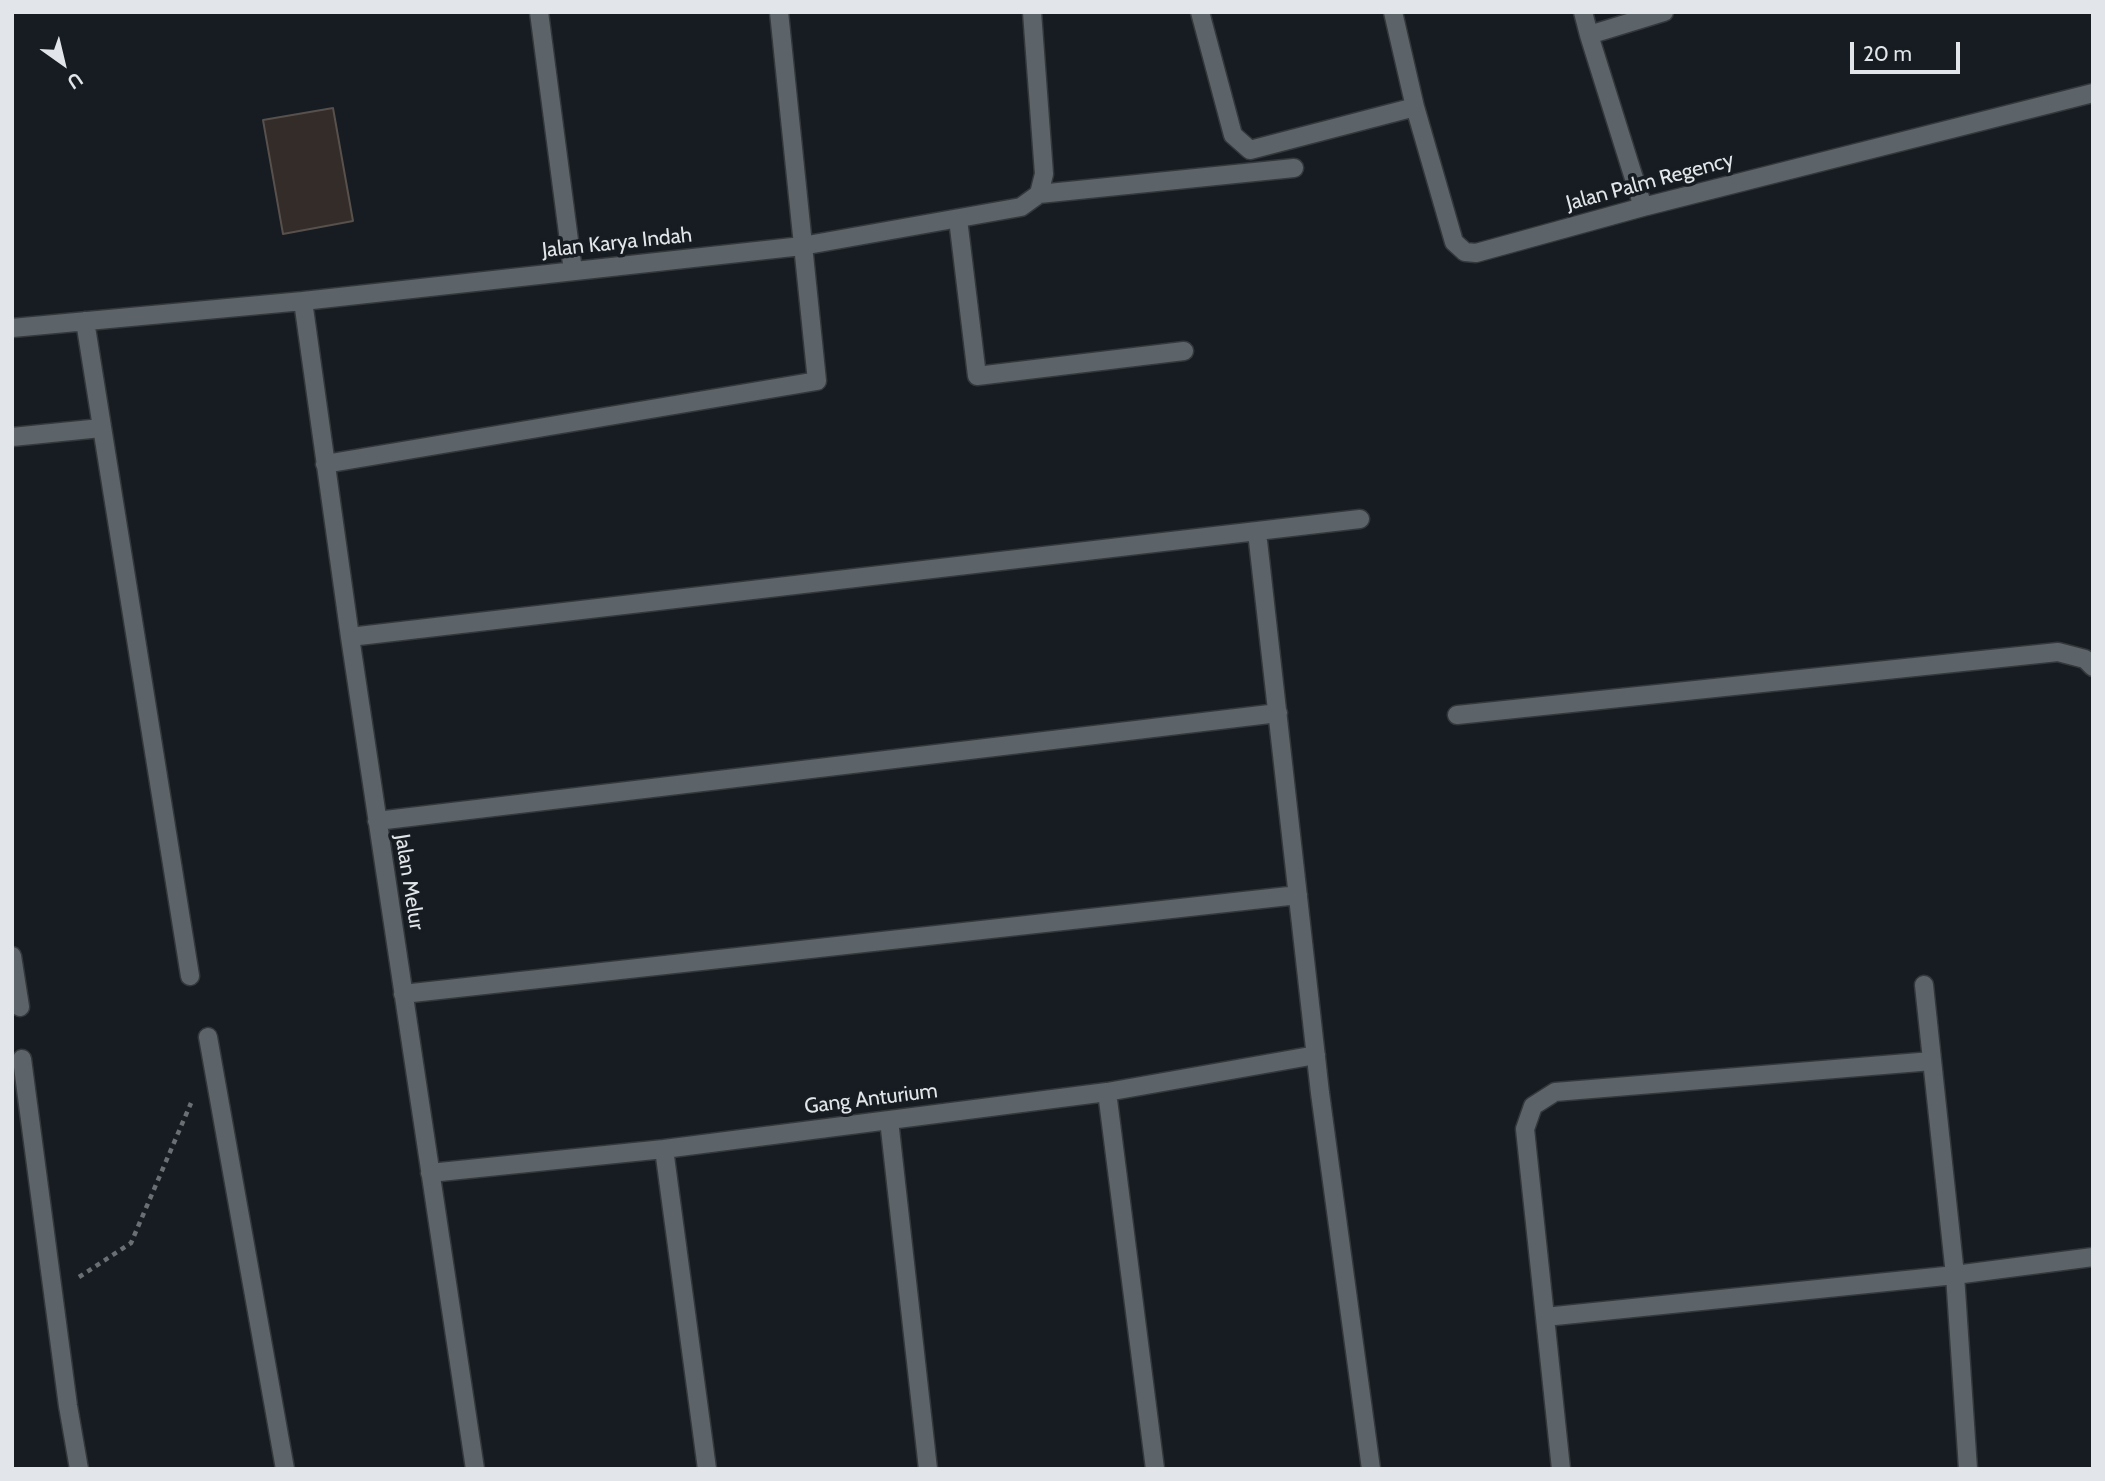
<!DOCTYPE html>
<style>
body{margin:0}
#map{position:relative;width:2105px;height:1481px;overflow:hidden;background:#161c21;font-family:Cabin,sans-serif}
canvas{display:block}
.frame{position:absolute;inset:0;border:14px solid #e2e6ea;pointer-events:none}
.north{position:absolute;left:28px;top:28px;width:70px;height:70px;-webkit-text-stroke:5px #161c21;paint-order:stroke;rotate:146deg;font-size:19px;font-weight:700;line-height:28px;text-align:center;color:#e2e6ea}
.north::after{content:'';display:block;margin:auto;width:24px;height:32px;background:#e2e6ea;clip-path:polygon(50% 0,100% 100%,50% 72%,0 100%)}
.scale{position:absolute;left:1850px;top:42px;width:110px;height:32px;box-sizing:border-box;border:4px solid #e2e6ea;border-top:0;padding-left:9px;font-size:21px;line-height:24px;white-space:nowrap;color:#e2e6ea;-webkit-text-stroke:5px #161c21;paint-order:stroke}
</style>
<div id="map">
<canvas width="2105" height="1481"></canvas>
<div class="frame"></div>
<div class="north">U</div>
<div class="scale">20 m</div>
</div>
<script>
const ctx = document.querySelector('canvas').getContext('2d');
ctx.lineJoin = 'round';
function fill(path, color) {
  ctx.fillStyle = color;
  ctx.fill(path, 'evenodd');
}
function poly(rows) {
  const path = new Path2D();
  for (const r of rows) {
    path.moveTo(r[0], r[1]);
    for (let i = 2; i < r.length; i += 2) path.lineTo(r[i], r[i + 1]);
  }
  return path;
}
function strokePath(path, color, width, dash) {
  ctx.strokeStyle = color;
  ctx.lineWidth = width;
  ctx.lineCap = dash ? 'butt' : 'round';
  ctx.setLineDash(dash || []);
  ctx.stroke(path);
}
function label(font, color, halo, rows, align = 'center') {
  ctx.font = font + ' Cabin,sans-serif';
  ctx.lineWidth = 7;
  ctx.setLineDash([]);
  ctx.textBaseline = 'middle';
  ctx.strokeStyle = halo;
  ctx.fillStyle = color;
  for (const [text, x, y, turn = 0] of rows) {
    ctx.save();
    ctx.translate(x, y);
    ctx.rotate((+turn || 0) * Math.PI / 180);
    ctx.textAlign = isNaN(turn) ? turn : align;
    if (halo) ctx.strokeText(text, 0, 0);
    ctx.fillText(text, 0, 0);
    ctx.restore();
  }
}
const building = poly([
 [333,108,353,221,283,234,263,120,333,108]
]);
fill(building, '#332c28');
strokePath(building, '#58504c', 2);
const minor = poly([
 [539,12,573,271],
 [1200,12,1233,135,1250,150,1415,107],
 [1393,12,1415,107,1454,242,1465,252,1476,253,1643,207,2093,93],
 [1583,12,1589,35,1664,12],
 [1589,35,1643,207],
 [1039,194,1294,168],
 [958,219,977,376,1184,351],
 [303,301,350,637,475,1469],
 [85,321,190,976],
 [12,328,303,301,802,246,1021,207,1039,194,1044,174,1032,12],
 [12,437,101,428],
 [325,464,817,381,779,12],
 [1257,532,1320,1093,1371,1469],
 [350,637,1360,519],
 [1457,715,2058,652,2085,659,2093,667],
 [377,821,1278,713],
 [12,956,20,1007],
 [1924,985,1955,1275,2093,1257],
 [403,994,1298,895],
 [208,1037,285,1469],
 [22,1059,68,1406,79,1469],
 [1107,1092,1155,1469],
 [889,1120,928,1469],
 [664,1149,707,1469],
 [430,1173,664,1149,1107,1092,1316,1055],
 [1545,1317,1525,1129,1533,1106,1555,1092,1932,1061],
 [1561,1469,1545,1317,1955,1275,1968,1469]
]);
strokePath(minor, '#34383c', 21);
strokePath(poly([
 [79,1277,131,1243,191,1103]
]), '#696f73', 4.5, [5, 5]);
strokePath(minor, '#5c6469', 18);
label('21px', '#e2e6ea', '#161c21', [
 ["Jalan Palm Regency",1650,182,-15],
 ["Jalan Karya Indah",617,243,-6],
 ["Jalan Melur",409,882,81],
 ["Gang Anturium",871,1099,-7]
]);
</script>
